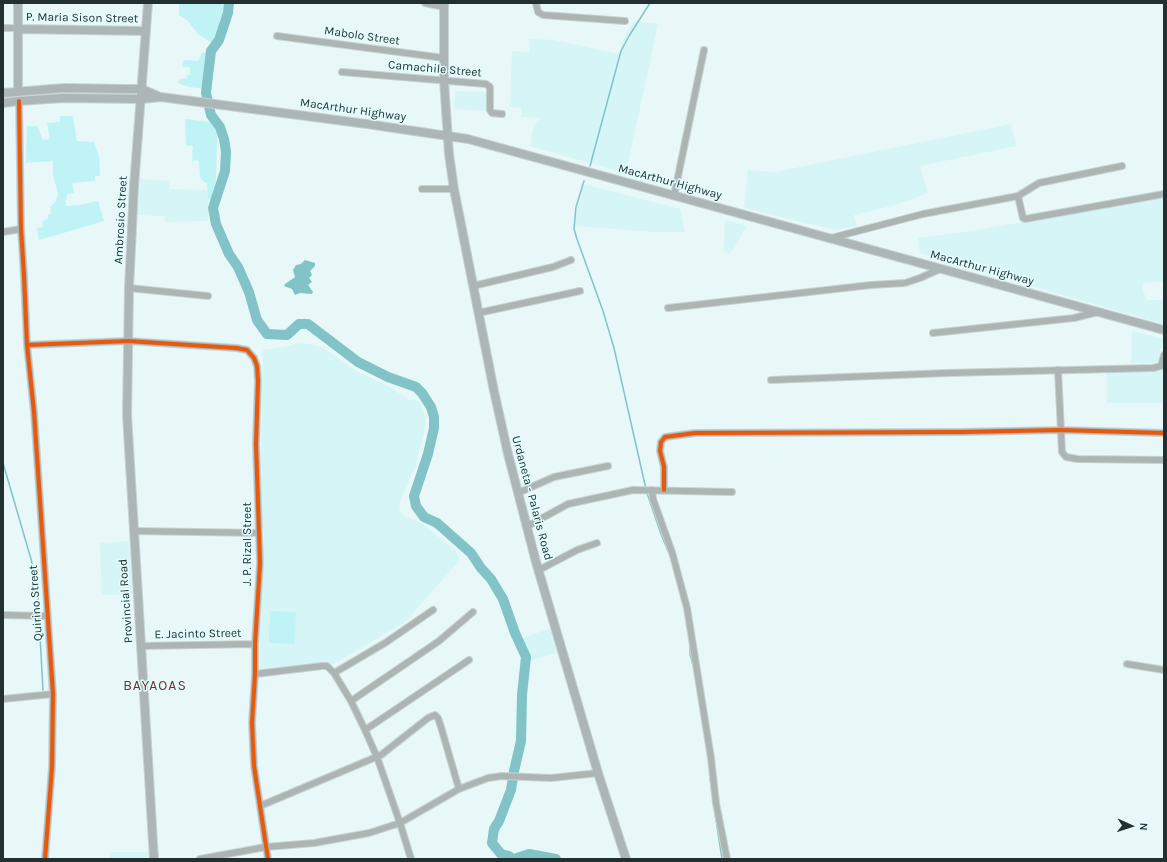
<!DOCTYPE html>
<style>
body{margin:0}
#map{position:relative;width:1167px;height:862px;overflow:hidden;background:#e8f7f8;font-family:Karla,sans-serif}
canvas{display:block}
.frame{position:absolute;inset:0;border:4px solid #233031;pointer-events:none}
.north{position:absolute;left:1111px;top:806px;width:40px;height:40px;-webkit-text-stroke:3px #e2fdfe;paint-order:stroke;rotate:93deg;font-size:11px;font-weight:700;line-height:16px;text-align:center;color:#233031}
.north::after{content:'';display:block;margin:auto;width:14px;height:18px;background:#233031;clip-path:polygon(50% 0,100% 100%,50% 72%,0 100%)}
</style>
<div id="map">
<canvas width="1167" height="862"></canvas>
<div class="frame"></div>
<div class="north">N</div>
</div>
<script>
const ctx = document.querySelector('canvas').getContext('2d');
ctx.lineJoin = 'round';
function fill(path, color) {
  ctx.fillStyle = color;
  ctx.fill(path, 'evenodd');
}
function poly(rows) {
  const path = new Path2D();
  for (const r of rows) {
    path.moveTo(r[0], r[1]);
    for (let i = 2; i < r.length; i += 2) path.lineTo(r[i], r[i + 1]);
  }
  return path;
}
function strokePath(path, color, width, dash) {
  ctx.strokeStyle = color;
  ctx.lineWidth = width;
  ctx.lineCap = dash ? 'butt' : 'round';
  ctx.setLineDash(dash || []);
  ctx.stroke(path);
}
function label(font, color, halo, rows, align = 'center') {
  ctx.font = font + ' Karla,sans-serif';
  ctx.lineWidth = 3;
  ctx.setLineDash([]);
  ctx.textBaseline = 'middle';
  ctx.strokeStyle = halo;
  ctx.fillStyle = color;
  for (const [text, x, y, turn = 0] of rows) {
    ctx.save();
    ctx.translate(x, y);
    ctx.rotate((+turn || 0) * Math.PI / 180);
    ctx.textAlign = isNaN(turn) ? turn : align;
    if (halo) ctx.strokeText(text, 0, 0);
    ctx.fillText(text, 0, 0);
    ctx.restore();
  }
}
fill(poly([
 [634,21,658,24,626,173,530,146,534,124,541,118,521,117,521,108,510,107,512,51,529,52,530,39,554,40,618,54,626,34],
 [455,91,489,92,488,111,454,109],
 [1011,124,1016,146,920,166,928,193,895,205,854,215,857,226,836,230,744,208,748,170,775,172],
 [140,179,169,181,170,189,208,190,208,221,165,222,165,216,137,215],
 [587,185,680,209,685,232,654,232,575,226,577,210,583,187],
 [1164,198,1164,281,1143,283,1143,291,1147,300,1164,300,1164,324,1031,286,1030,280,1018,277,1016,281,1013,281,920,253,918,238,964,232],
 [725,220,747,226,730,254,724,251],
 [1132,331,1164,339,1158,361,1153,363,1131,363],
 [300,342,324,348,355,370,388,386,409,400,419,401,426,417,424,433,416,465,401,498,399,508,404,516,422,524,455,550,460,560,405,622,334,664,323,662,258,669,264,534,260,512,263,350,285,347],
 [1164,369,1164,403,1107,403,1106,371],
 [129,541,133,594,102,595,100,543],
 [551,628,559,652,530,661,523,638],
 [110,852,148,852,148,859,110,859]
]), '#d6f5f7');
fill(poly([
 [179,3,228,3,225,20,213,44,198,34,187,20,179,15],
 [209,51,205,89,189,87,178,83,180,79,187,78,187,75,190,75,190,67,182,67,184,60,198,61,202,53],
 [60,116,73,116,77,141,94,142,99,156,100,176,95,176,95,181,72,183,74,193,67,194,65,206,80,205,98,201,104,221,39,240,37,228,43,227,42,221,48,219,48,215,51,213,50,207,56,201,58,194,53,175,53,161,26,163,27,126,37,126,43,140,50,139,47,123,60,122],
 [185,119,218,123,215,201,208,199,207,183,205,183,200,177,199,162,197,160,192,161,193,146,186,145],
 [270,611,296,612,295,644,269,643]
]), '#c0f3f6');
fill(poly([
 [305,260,315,263,315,266,310,271,312,275,309,278,312,282,308,285,313,292,312,294,300,293,295,295,292,289,284,286,285,284,295,277,293,270,296,265,301,264]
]), '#82c3c7');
strokePath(poly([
 [590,166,621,51,629,36,650,3],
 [584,181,576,207,574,229,577,239,603,311,614,348,646,489],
 [3,463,31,559,37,584,39,613],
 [647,493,661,534,670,556],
 [39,619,43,690],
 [690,642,690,654,693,665],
 [710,778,713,800],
 [714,807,722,859]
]), '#82c3c7', 1.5);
strokePath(poly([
 [229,3,228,13,219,40,211,51,207,84,206,93,211,115,220,127,224,139,226,152,225,171,213,208,216,224,229,254,238,267,249,292,257,320,267,334,287,335,299,324,308,324,358,362,388,377,416,387,422,393,431,407,434,417,434,428,428,454,414,496,416,506,424,517,437,523,445,530,471,553,481,568,491,579,503,599,515,633,526,657,522,695,521,741,514,771,511,790,499,821,494,829,492,843,501,854,509,856,511,859],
 [514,859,529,854,556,859]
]), '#82c3c7', 10);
const minor = poly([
 [425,3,444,7],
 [536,3,538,12,543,15,625,21],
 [3,28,12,28,18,29],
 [277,36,444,58],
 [342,72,486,84,490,87,490,110,492,113,502,114],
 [19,101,21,229,24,276,27,345,34,412,53,694,52,767,45,859],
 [422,189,454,189],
 [674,196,704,50],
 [1018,196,1039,183,1122,166],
 [3,232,21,229],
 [831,238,923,214,1018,196,1023,218,1025,219,1164,194],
 [473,286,553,267,571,260],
 [129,288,208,296],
 [668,308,871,285,905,283,920,278,940,269],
 [478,313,580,291],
 [933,333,1074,318,1098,312],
 [27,345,128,341,236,348,247,350,254,358,257,366,258,381,256,444,260,563,255,644,255,674,252,723,254,766,268,859],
 [1058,370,1062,452,1066,457,1078,459,1164,460],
 [771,380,948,373,1153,368,1161,366,1164,355],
 [652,490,653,499,672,552,687,608,711,758,716,803,727,859],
 [664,490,664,467,660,451,661,442,665,437,695,433,961,432,1060,430,1164,433],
 [518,493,554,477,608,466],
 [526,527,568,504,633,490,732,492],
 [133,531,259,533],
 [539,570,577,550,597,543],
 [3,615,47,616],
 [141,646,255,644],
 [1127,664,1164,670],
 [334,673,385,643,433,610],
 [255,674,322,666,327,666,334,673,351,701,365,730,377,757,400,823,411,859],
 [3,699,53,694],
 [351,701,439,641,473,612],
 [365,730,469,660],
 [260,806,381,755,428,718,435,715,438,718,441,727,459,789],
 [200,859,266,847,314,843,369,833,400,823,459,789,488,778,502,776,551,778,598,773]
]);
const major = poly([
 [18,3,18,91],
 [148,3,134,186,129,288,127,415,154,859],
 [444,3,444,81,449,154,454,189,494,391,508,454,536,562,598,773,626,859],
 [18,29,146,31],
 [3,93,64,88,126,89,142,89,160,97],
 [3,103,19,101,64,98,142,99,161,97,367,124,468,139,1164,330]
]);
strokePath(minor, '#c6d2d3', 8);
strokePath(major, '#c6d2d3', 10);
strokePath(minor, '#acb4b4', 6);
strokePath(major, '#acb6b7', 8);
strokePath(poly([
 [19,101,21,229,24,276,27,345,34,412,53,694,52,767,45,859],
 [27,345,128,341,236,348,247,350,254,358,257,366,258,381,256,444,260,563,255,644,255,674,252,723,254,766,268,859],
 [664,490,664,467,660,451,661,442,665,437,695,433,961,432,1060,430,1164,433]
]), '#e8590c', 4);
label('12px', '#233031', '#e2fdfe', [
 ["P. Maria Sison Street",82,18,1],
 ["Mabolo Street",362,36,8],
 ["Camachile Street",435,69,5],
 ["MacArthur Highway",353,110,8],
 ["MacArthur Highway",670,182,15],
 ["Ambrosio Street",121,220,-87],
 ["MacArthur Highway",982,268,15],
 ["Urdaneta - Palaris Road",532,498,75],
 ["J. P. Rizal Street",248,544,-90],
 ["Provincial Road",126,601,-94],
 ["Quirino Street",36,603,-94],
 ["E. Jacinto Street",198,634,-1]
]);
ctx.letterSpacing = '1px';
label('14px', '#732d2f', '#e2fdfe', [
 ["BAYAOAS",155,686]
]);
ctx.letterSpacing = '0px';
</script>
